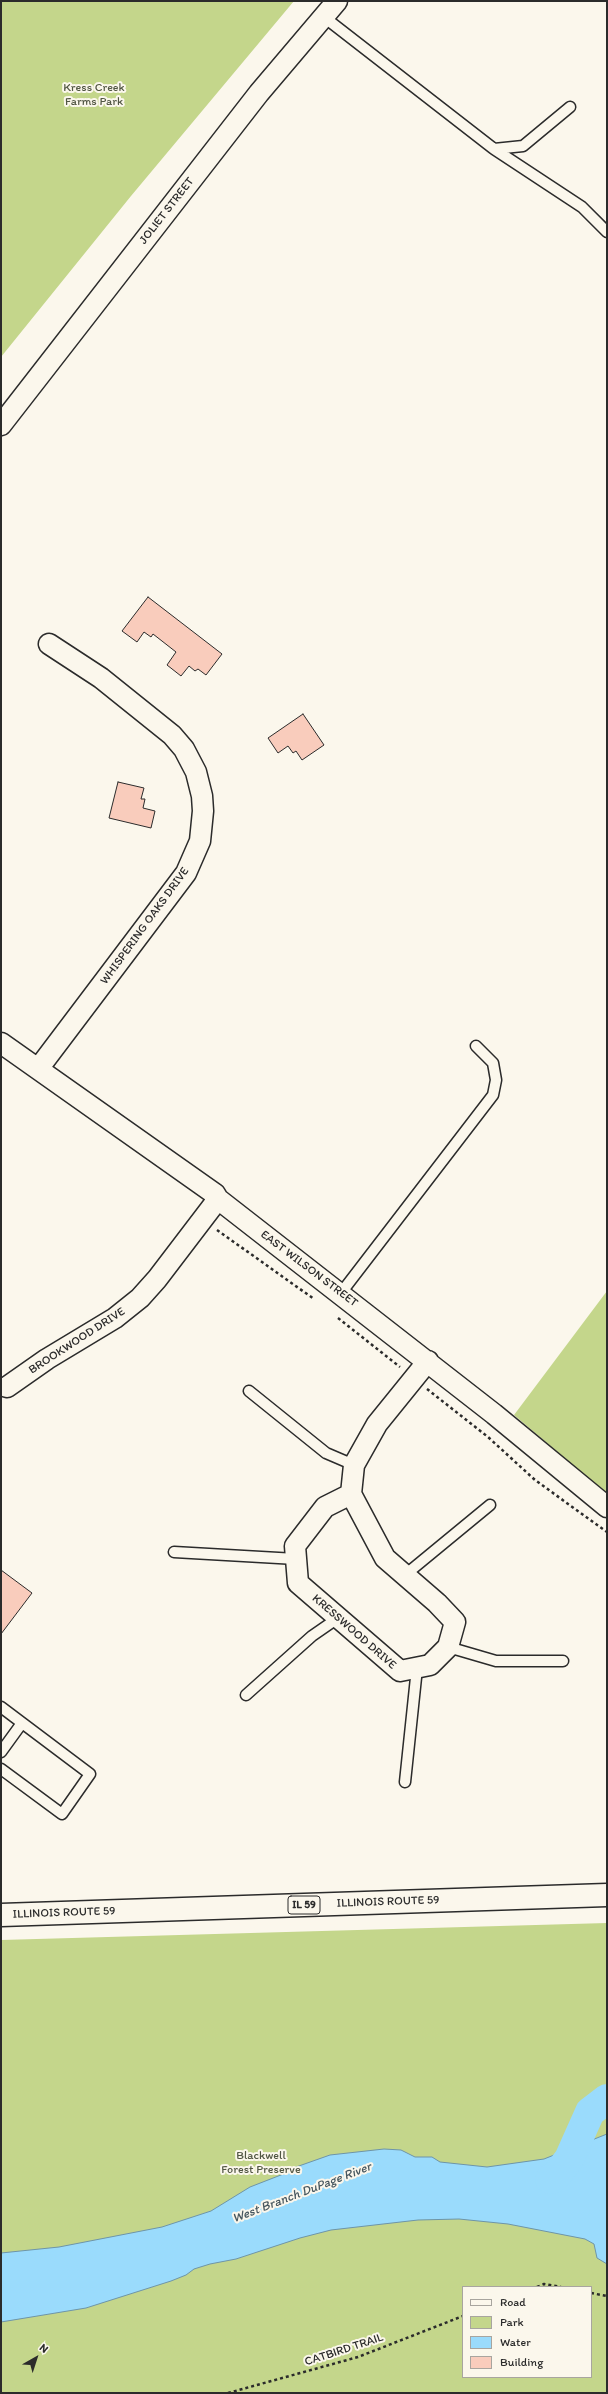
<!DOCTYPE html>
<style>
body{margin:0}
#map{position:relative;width:608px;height:2394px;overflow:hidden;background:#fbf7ec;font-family:Itim,sans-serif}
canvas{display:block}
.frame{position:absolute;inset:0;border:2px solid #2b2b2b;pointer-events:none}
.legend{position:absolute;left:462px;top:2286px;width:130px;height:92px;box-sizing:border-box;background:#fbf7ec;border:1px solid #a8a59f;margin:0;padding:5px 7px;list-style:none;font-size:12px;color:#2b2b2b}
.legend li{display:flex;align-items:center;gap:8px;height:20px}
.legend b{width:20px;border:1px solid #a8a59f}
.north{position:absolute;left:16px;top:2338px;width:40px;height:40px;-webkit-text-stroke:3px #fbf7ec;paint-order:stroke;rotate:39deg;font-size:11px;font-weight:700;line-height:16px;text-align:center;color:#2b2b2b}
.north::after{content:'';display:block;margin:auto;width:14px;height:18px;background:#2b2b2b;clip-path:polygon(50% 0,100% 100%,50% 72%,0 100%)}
</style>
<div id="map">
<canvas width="608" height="2394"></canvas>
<div class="frame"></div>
<ul class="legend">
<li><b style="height:5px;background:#fbf7ec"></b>Road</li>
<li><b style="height:11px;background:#c4d68b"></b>Park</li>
<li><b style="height:11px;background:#9adbfc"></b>Water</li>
<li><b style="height:11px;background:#f9ccbc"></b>Building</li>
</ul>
<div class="north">N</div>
</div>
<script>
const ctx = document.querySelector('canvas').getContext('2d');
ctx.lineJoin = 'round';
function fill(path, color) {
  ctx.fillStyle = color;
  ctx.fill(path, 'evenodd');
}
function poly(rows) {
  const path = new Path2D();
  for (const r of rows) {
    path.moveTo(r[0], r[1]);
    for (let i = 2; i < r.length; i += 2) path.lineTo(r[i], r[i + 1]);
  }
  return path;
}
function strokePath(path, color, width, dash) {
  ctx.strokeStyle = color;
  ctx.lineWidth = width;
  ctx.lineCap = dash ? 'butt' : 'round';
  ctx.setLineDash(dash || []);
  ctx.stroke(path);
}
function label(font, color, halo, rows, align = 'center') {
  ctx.font = font + ' Itim,sans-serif';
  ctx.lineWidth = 4;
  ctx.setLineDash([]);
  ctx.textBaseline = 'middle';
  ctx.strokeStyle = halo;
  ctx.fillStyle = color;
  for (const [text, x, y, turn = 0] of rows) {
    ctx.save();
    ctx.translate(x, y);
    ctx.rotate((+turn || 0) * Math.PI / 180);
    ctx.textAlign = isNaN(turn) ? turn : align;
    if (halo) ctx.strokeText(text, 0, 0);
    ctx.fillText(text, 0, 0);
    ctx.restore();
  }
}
fill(poly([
 [1,1,294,1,131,196,1,357],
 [607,1291,607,1494,514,1415],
 [607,1923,607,2393,1,2393,1,1940],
 [463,2287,591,2287,591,2377,463,2377]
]), '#c4d68b');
const water = poly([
 [607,2134,607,2264,597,2258,594,2244,585,2239,508,2224,459,2219,418,2220,331,2230,300,2238,236,2259,210,2264,194,2269,186,2275,171,2281,86,2308,1,2322,1,2253,59,2247,162,2227,211,2211,250,2187,286,2173,296,2167,330,2155,384,2149,401,2150,415,2157,432,2157,440,2162,487,2167,544,2159,607,2134]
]);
fill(water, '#9adbfc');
strokePath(water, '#6e95a8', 1);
strokePath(poly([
 [550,2179,554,2178,569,2159,590,2112,607,2099]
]), '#9adbfc', 30);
const building = poly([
 [148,597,222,654,206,675,198,669,195,671,189,666,181,676,167,665,176,652,153,634,151,637,144,632,137,642,122,631,148,597],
 [303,714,324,745,302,760,296,751,293,753,288,746,278,753,268,738,303,714],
 [118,782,144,788,141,799,145,799,143,808,155,811,151,828,109,818,118,782],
 [1,1570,32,1593,1,1634,1,1570]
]);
fill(building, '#f9ccbc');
strokePath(building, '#2b2b2b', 1);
const service = poly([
 [324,17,494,149,523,146,570,107],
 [494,149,582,207,607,232],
 [341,1293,493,1095,496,1080,493,1063,476,1046],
 [249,1391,326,1453,354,1465],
 [174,1552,296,1559],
 [405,1575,490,1505],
 [448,1647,496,1661,563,1661],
 [246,1695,312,1636,338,1618],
 [1,1707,90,1774,62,1814,1,1769],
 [1,1752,22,1723],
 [405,1782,417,1668]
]);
const minor = poly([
 [1,425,259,93,337,1],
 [1,1043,215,1194,218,1199,494,1414,607,1507],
 [38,1069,186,873,200,841,203,811,202,796,196,772,184,749,172,735,101,678,49,644],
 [7,1387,47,1359,115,1318,140,1298,157,1279,218,1199],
 [351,1494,385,1558,437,1603,455,1622,448,1647,430,1665,400,1671,298,1583,295,1546,325,1507,351,1494],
 [351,1494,354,1465,377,1424,428,1361]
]);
const primary = poly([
 [1,1915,607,1895]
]);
strokePath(service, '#2b2b2b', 13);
strokePath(minor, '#2b2b2b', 23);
strokePath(primary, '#2b2b2b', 25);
strokePath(poly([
 [217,1230,314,1299],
 [338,1318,400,1367],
 [427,1389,488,1437,535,1480,607,1532],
 [537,2287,544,2284,561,2287],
 [591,2293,607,2296],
 [228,2393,358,2357,463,2316]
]), '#2b2b2b', 2.5, [3, 3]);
strokePath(service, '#fbf7ec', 10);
strokePath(minor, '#fbf7ec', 20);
strokePath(primary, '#fbf7ec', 22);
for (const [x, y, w] of [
 [304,1905,32]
]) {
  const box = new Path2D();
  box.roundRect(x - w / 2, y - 9, w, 18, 3);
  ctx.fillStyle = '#fbf7ec';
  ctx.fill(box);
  strokePath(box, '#2b2b2b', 1);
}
label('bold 11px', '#2b2b2b', null, [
 ["IL 59",304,1905]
]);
label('12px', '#515643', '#fbf7ec', [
 ["Kress Creek",94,88],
 ["Farms Park",94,102],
 ["Blackwell",261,2156],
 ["Forest Preserve",261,2170]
]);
label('12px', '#2b2b2b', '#fbf7ec', [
 ["JOLIET STREET",167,211,-52],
 ["WHISPERING OAKS DRIVE",145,926,-54],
 ["EAST WILSON STREET",309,1269,37],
 ["BROOKWOOD DRIVE",77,1341,-33],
 ["KRESSWOOD DRIVE",354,1632,41],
 ["ILLINOIS ROUTE 59",388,1902,-2],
 ["ILLINOIS ROUTE 59",64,1913,-2],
 ["CATBIRD TRAIL",344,2350,-18]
]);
label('italic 13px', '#47575f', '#fbf7ec', [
 ["West Branch DuPage River",302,2193,-21]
]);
</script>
